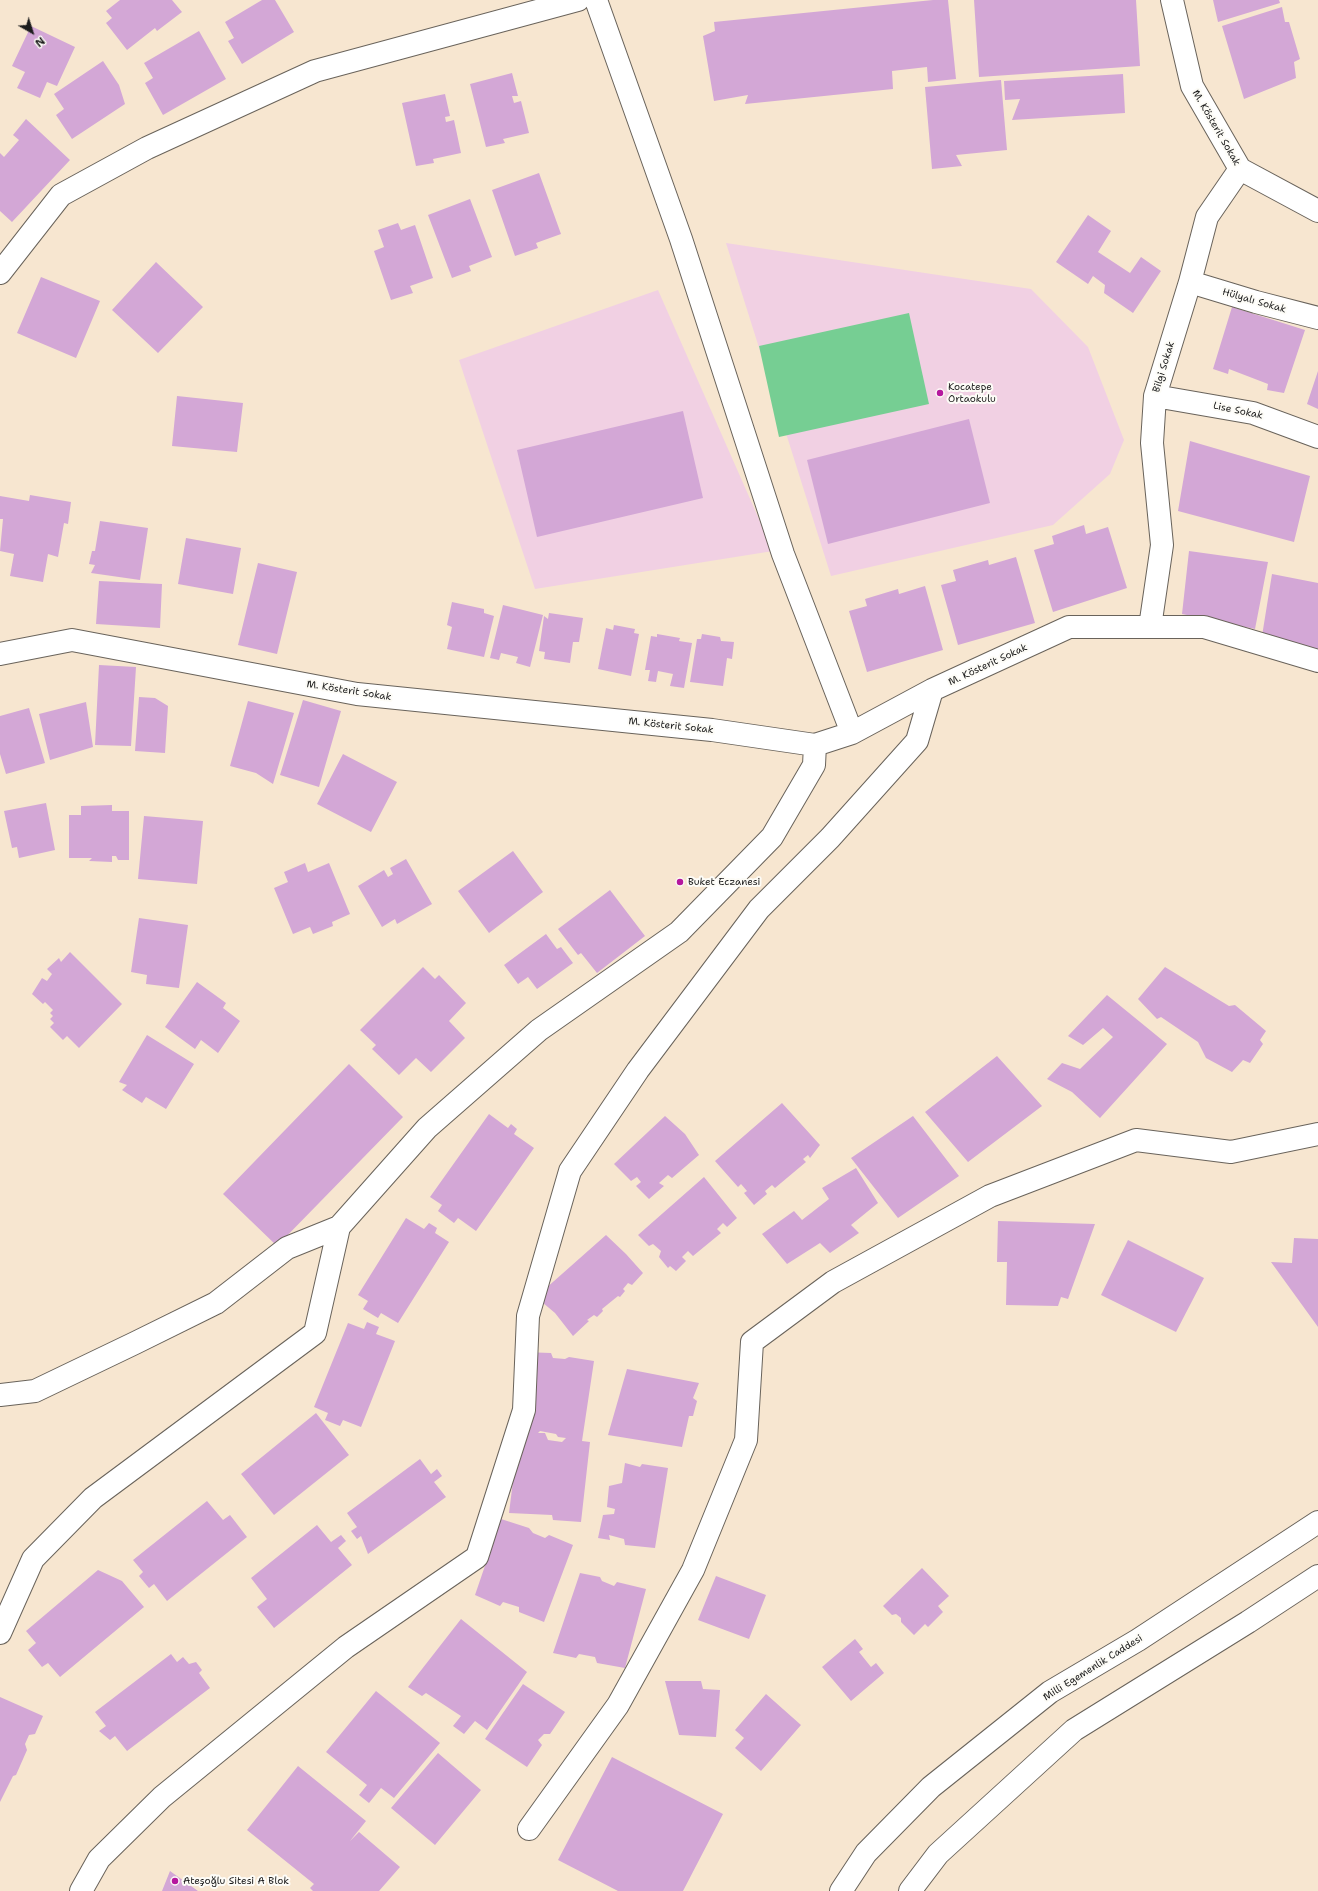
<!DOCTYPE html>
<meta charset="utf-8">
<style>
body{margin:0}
#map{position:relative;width:1318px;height:1891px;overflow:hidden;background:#f7e6d0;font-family:"Shantell Sans",sans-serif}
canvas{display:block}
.north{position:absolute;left:12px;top:12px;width:40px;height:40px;-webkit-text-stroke:3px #fdfcf7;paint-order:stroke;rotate:141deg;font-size:11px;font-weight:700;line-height:16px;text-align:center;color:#1c1c1c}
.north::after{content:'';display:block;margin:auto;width:14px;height:18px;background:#1c1c1c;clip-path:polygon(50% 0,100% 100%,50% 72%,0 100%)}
</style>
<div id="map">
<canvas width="1318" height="1891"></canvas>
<div class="north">N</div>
</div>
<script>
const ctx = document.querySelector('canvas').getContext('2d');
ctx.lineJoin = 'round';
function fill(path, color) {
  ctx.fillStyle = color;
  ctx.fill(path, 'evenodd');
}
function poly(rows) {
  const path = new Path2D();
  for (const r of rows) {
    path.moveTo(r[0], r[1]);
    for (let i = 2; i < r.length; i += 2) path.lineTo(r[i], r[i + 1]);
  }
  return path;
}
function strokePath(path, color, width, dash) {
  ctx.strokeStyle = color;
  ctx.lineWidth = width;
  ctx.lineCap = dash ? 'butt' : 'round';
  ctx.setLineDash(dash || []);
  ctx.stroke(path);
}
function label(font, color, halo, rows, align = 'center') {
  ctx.font = font + ' "Shantell Sans",sans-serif';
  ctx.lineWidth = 4;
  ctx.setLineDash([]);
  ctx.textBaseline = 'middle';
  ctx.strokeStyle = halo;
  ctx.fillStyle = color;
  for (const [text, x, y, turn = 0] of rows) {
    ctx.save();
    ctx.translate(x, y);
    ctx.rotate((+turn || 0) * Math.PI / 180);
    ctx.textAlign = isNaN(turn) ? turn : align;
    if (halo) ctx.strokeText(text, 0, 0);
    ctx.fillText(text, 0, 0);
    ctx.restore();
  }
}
fill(poly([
 [726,243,1031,289,1088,347,1124,440,1110,474,1053,525,831,576],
 [658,290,773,551,535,589,459,360]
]), '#f1d0e3');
fill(poly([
 [909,313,929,404,779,437,759,346]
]), '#76ce93');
fill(poly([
 [120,0,172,0,182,12,157,31,155,28,127,50,106,23,112,18,106,11],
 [262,0,275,0,294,32,242,64,228,41,234,38,225,22],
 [933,0,948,0,956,79,928,82,927,67,892,71,893,89,745,104,748,95,714,101,703,36,715,31,714,22],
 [974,0,1136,0,1140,66,979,77],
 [1213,0,1279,0,1280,3,1218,22],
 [1282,7,1285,22,1289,22,1300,59,1294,62,1296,78,1244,99,1222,26],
 [31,26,75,47,57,86,47,82,40,98,17,88,25,72,12,66],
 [199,31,226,79,163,115,145,83,153,78,144,63],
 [103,61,119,85,125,104,72,139,56,115,64,109,54,94],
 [512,73,518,96,512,96,514,103,521,101,529,133,503,139,505,143,486,147,470,84],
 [1123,74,1125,113,1012,120,1020,99,1005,100,1004,81],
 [1001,80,1007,150,956,155,962,166,932,169,925,87],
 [445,94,450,116,445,117,446,122,454,120,461,153,433,159,434,163,416,166,402,103],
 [26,119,70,160,12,222,0,211,0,153,4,157,19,140,13,135],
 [539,173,561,234,536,243,538,248,515,256,492,190],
 [470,199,492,257,469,266,471,271,452,278,428,215],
 [1088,215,1111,231,1098,252,1130,273,1141,257,1161,271,1133,313,1104,293,1105,285,1093,276,1088,284,1056,262],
 [398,223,401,230,415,225,433,278,410,286,413,293,391,300,374,251,384,247,378,230],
 [156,262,203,307,158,353,112,310],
 [41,277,100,301,76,358,17,333],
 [1232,307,1305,330,1284,393,1267,390,1268,384,1229,369,1228,374,1213,369],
 [1318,371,1318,409,1307,404],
 [177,396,243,403,237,452,172,446],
 [683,411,703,498,537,537,517,450],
 [969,419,990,503,828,544,807,460],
 [1190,441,1310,476,1294,542,1178,511],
 [30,495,71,502,68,524,64,523,58,557,48,554,43,582,10,576,14,554,0,551,3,519,0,519,0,496,29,501],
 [100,521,148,528,140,580,91,573,95,565,89,564,92,551,95,551],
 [1084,525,1086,534,1108,527,1127,588,1053,612,1034,550,1054,544,1052,536],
 [186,538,241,548,233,594,178,584],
 [1189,551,1268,562,1255,629,1182,614],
 [1016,557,1035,623,958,645,941,585,956,581,953,570,988,560,989,565],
 [258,563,297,572,277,654,238,645],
 [1272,574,1318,583,1318,651,1262,636],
 [99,581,162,584,160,628,96,624],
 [925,586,943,650,867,672,849,611,867,606,865,599,898,589,899,594],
 [452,602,484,609,484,613,494,616,484,657,447,649,452,627,447,625],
 [503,605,543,615,530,667,516,663,518,657,501,653,499,660,490,658],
 [549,613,583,618,579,642,573,642,570,663,544,659,545,652,539,651,544,616,548,619],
 [614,625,635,629,634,633,639,634,631,676,598,669,606,628,613,630],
 [657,634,680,638,679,641,692,643,684,688,670,686,673,674,658,671,656,682,648,681,650,670,645,670,651,636,657,637],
 [702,634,720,637,721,641,734,642,732,659,727,658,723,686,690,682,697,639,701,639],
 [99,665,136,667,131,746,95,745],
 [139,697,155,698,168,706,165,753,135,751],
 [303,700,341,711,319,787,280,775],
 [248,701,294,713,273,784,256,773,230,766],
 [86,702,93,747,50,760,39,714],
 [29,708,45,763,6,774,0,754,0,716],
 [343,754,397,782,371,832,317,804],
 [46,803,55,850,19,858,17,847,12,848,4,811],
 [112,805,112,811,129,811,129,860,118,860,116,856,112,856,112,862,89,861,92,858,69,858,69,815,81,815,81,806],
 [144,816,203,821,197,884,138,879],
 [513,851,543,892,489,933,458,891],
 [406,859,432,904,397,924,395,919,382,927,358,886,384,870,388,877,393,874,390,868],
 [305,863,308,872,329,863,350,914,332,922,333,926,313,934,310,927,293,934,274,888,288,882,284,872],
 [610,890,645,936,597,973,581,953,578,955,558,929],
 [139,918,188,925,179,988,146,984,147,975,131,972],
 [546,934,557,949,561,947,573,963,537,989,528,977,518,984,504,965],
 [70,952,122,1004,79,1048,67,1036,63,1040,50,1027,54,1023,50,1019,53,1016,50,1013,53,1010,45,1002,43,1004,32,994,42,978,47,981,52,974,47,969,59,958,61,962],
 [423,967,435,979,439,975,466,1003,449,1021,465,1038,431,1072,416,1058,399,1075,372,1049,376,1045,360,1030],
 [1165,967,1229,1006,1235,1005,1266,1031,1260,1040,1263,1044,1250,1063,1243,1060,1232,1072,1206,1058,1198,1042,1161,1017,1157,1019,1138,999],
 [197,982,226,1003,223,1008,240,1021,218,1053,201,1040,195,1049,165,1027],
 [1107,995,1167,1044,1100,1118,1072,1092,1047,1079,1062,1063,1080,1069,1113,1037,1103,1028,1083,1045,1068,1036],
 [147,1035,194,1064,166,1109,146,1097,142,1103,122,1090,127,1085,119,1082],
 [997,1056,1042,1106,968,1162,925,1112],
 [349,1064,403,1117,277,1246,223,1194],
 [782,1103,820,1145,810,1158,808,1155,803,1159,806,1162,775,1188,772,1185,765,1191,767,1194,754,1205,744,1193,747,1191,741,1184,738,1187,715,1161],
 [489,1114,508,1128,511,1124,517,1129,514,1134,534,1148,476,1231,458,1218,454,1223,438,1211,442,1205,430,1197],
 [665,1116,685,1134,699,1155,672,1178,668,1175,659,1183,664,1186,649,1199,636,1186,641,1182,637,1177,631,1181,614,1164],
 [913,1116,959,1176,898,1218,851,1158],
 [856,1168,878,1203,851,1225,859,1233,830,1253,820,1243,787,1264,762,1234,794,1211,802,1220,829,1199,822,1188],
 [704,1177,737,1218,727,1227,723,1223,717,1229,721,1233,693,1256,688,1251,682,1257,686,1261,676,1271,670,1266,668,1268,659,1257,661,1251,653,1244,649,1246,638,1235],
 [406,1218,424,1229,429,1223,437,1228,435,1233,449,1242,398,1323,381,1313,378,1318,363,1309,368,1301,358,1295],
 [998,1221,1095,1224,1068,1299,1061,1297,1058,1306,1006,1305,1007,1262,997,1262],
 [606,1235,626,1254,643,1273,632,1285,628,1283,623,1289,625,1291,620,1297,618,1296,602,1309,603,1311,597,1317,594,1315,587,1320,589,1321,573,1336,555,1313,536,1297],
 [1294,1238,1318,1239,1318,1327,1271,1262,1292,1263],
 [1128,1240,1204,1278,1176,1332,1101,1295],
 [367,1322,379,1327,376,1334,395,1341,361,1427,343,1420,340,1426,325,1420,328,1413,314,1407,348,1323,364,1329],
 [523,1352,551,1353,553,1358,565,1359,569,1357,594,1361,582,1441,590,1442,581,1522,553,1520,552,1515,509,1513,519,1433],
 [540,1431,556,1434,558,1437,566,1438,562,1442,548,1440,545,1433,538,1433],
 [627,1369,699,1383,693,1398,697,1401,693,1416,689,1416,682,1447,608,1435],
 [316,1413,349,1455,274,1515,241,1474],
 [420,1459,431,1474,437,1469,442,1476,434,1482,446,1497,368,1554,361,1536,357,1539,351,1531,357,1527,347,1513],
 [625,1463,640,1467,642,1464,668,1468,655,1548,625,1545,624,1539,609,1535,610,1540,598,1538,603,1515,614,1514,615,1509,607,1507,609,1486,622,1483],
 [207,1501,223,1520,230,1515,247,1537,167,1601,154,1584,149,1588,139,1576,143,1572,133,1560],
 [501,1519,529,1528,533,1533,545,1538,549,1535,573,1545,544,1622,519,1612,519,1607,503,1602,500,1606,475,1595],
 [317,1525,331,1542,341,1535,346,1541,338,1548,352,1565,274,1628,257,1607,267,1599,251,1578],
 [922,1568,949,1596,938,1606,943,1612,928,1627,925,1624,914,1635,901,1622,901,1618,896,1614,892,1615,883,1606],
 [98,1570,122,1581,144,1607,60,1677,48,1663,42,1667,28,1650,36,1643,26,1631],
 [580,1573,600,1577,602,1581,614,1586,617,1582,646,1589,625,1668,597,1663,595,1657,579,1654,576,1658,553,1653],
 [716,1576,766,1595,749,1639,698,1620],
 [461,1619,527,1672,487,1730,475,1721,464,1734,453,1726,461,1716,426,1693,422,1696,408,1687],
 [855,1639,863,1649,859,1652,871,1667,876,1663,884,1673,851,1701,822,1667],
 [171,1654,177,1662,183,1657,189,1664,196,1662,202,1670,199,1673,210,1688,127,1751,115,1736,110,1740,99,1731,106,1726,95,1712],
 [665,1681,701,1681,703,1689,720,1690,716,1737,679,1735],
 [523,1684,565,1712,550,1734,544,1734,538,1740,542,1745,527,1767,485,1739],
 [376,1691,440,1743,394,1798,381,1788,369,1803,359,1795,367,1785,326,1752],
 [766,1694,801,1725,761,1771,735,1748,744,1738,735,1730],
 [0,1697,43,1716,35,1734,29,1735,25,1744,27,1750,16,1775,13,1776,0,1802],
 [438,1753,481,1790,435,1845,391,1808],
 [612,1757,723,1814,683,1891,618,1891,558,1860],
 [298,1766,366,1821,350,1841,359,1832,400,1867,379,1891,313,1891,310,1888,314,1884,247,1830],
 [170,1871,198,1891,162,1891]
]), '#d3a7d6');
const minor = poly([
 [596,0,681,239,783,554,852,733],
 [1172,0,1192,86,1240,169,1318,211],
 [0,273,61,195,147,148,315,71,578,0],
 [1190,282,1256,302,1318,318],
 [1155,396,1253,413,1318,437],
 [1150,627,1162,545,1152,443,1155,396,1190,282,1207,217,1240,169],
 [0,654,72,640,357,694,712,730,815,745,852,733,932,690,1069,627,1204,627,1318,661],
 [0,1395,35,1391,135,1343,216,1303,287,1248,339,1227],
 [0,1633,33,1559,93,1498,315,1333,339,1227,427,1128,539,1030,679,932,772,837,814,765,815,745],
 [529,1829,618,1705,693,1570,746,1440,752,1342,833,1282,990,1196,1136,1140,1231,1152,1318,1134],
 [81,1891,99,1859,162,1797,346,1647,477,1557,524,1410,528,1316,570,1171,638,1070,759,909,830,838,917,741,932,690]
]);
const highway = poly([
 [841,1891,866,1853,931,1787,1050,1692,1138,1640,1318,1522],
 [910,1891,938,1854,1074,1730,1248,1622,1318,1576]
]);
strokePath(minor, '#69635b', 24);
strokePath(highway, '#69635b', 24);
strokePath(minor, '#fff', 22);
strokePath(highway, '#fff', 22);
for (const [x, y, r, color] of [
 [940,393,4,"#b5179e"],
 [680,882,4,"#b5179e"],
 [175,1881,4,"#b5179e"]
]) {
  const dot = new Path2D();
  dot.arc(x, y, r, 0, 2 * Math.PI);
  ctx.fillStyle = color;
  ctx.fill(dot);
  strokePath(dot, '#fdfcf7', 1.5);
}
label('10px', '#1c1c1c', '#fdfcf7', [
 ["M. Kösterit Sokak",1216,128,60],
 ["Hülyalı Sokak",1254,301,16],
 ["Bilgi Sokak",1164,367,-73],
 ["Lise Sokak",1238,411,12],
 ["M. Kösterit Sokak",988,665,-25],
 ["M. Kösterit Sokak",349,691,9],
 ["M. Kösterit Sokak",671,726,6],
 ["Milli Egemenlik Caddesi",1093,1668,-32]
]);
label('10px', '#1c1c1c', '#fdfcf7', [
 ["Kocatepe",948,387],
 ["Ortaokulu",948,399],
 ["Buket Eczanesi",688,882],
 ["Ateşoğlu Sitesi A Blok",183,1881]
], 'left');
</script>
